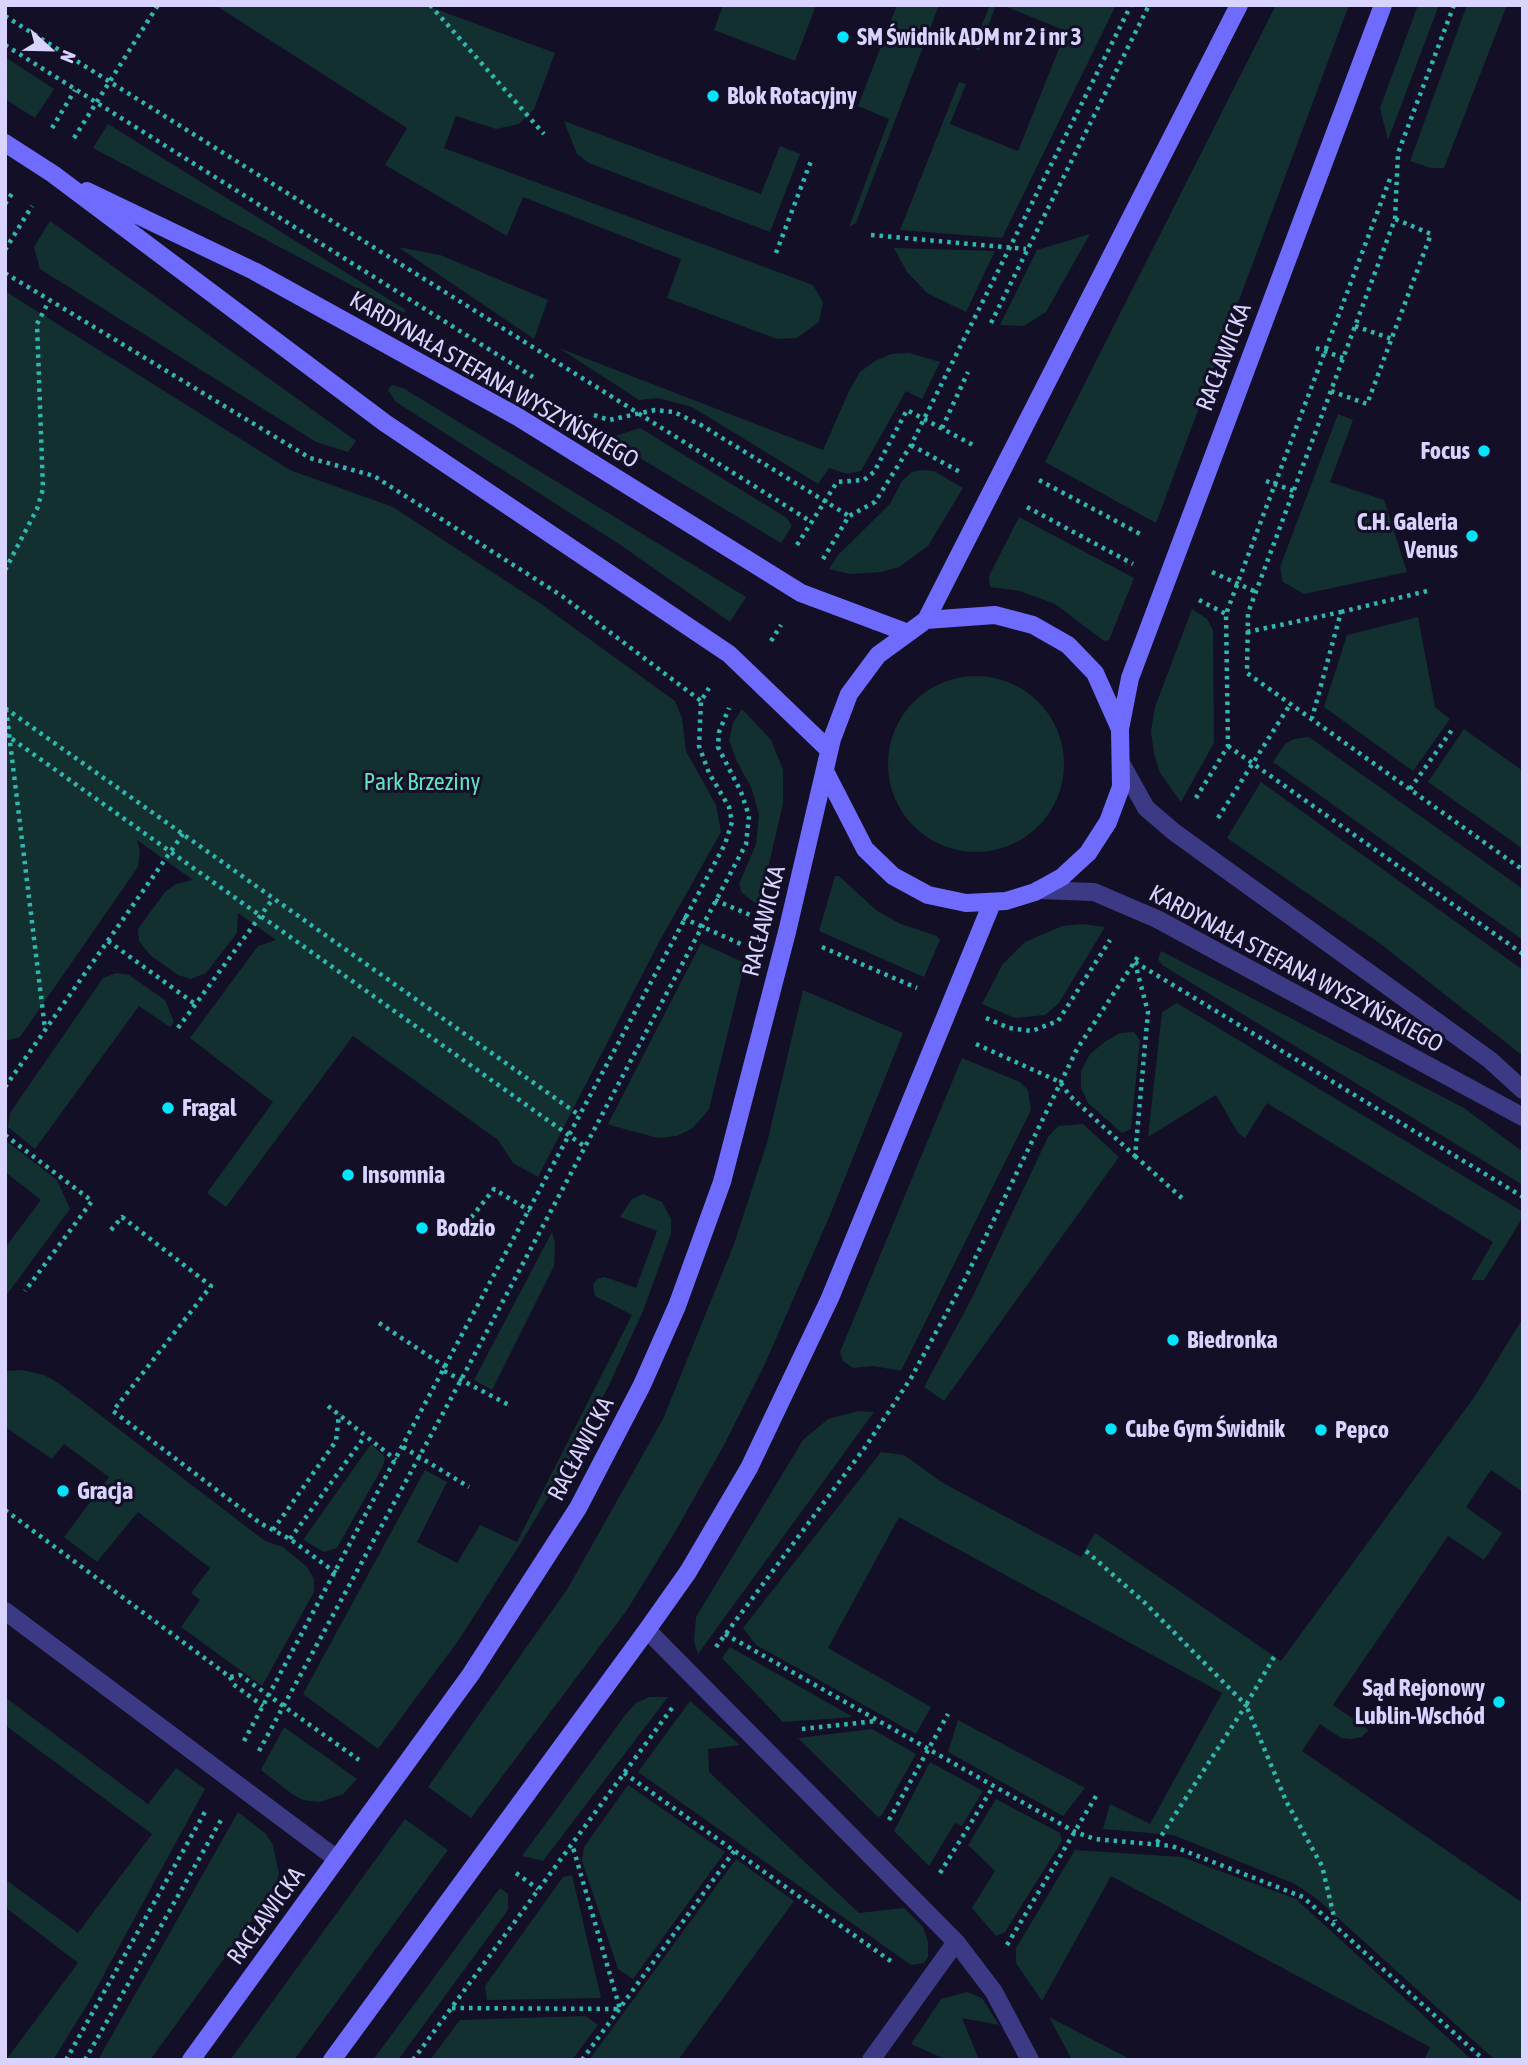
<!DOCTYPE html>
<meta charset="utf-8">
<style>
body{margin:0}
#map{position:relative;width:1528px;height:2065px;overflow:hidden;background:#130f26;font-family:"Asap Condensed",sans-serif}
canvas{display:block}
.frame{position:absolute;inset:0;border:7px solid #d9d4ff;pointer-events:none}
.north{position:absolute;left:14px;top:14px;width:70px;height:70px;-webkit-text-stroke:5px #130f26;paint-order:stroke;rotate:112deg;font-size:19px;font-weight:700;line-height:28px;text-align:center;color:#d9d4ff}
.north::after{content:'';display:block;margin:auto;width:24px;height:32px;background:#d9d4ff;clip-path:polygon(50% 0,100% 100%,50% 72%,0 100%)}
</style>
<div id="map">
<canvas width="1528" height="2065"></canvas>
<div class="frame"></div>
<div class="north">N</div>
</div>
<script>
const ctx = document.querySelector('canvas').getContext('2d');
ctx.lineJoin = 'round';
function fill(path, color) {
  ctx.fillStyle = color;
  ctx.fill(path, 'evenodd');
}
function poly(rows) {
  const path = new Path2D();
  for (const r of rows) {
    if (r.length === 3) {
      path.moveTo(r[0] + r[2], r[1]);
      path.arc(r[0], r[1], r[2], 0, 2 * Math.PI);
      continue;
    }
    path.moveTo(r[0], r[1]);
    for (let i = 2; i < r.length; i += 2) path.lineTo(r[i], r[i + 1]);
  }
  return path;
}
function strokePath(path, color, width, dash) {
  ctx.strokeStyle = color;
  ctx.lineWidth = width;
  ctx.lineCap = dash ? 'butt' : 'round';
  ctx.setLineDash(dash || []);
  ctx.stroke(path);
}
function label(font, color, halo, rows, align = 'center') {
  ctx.font = font + ' "Asap Condensed",sans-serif';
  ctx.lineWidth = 6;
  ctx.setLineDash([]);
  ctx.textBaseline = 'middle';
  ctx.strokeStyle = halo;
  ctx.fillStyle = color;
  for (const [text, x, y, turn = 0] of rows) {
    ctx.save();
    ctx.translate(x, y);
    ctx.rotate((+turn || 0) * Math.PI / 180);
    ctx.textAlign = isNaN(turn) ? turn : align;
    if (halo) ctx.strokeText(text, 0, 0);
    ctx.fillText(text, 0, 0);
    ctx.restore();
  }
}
fill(poly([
 [215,5,425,5,555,53,534,109,519,124,496,129,456,116,444,148,813,285,823,302,819,322,797,338,777,339,667,298,681,259,523,197,507,236,385,165,407,128],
 [723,5,816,5,795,61,714,30],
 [897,5,939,5,856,223,849,227,889,119,858,106],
 [990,5,996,5,979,51,973,47],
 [1002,5,1116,5,1002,238,900,230,959,82,966,84,950,124,1018,151,1066,31],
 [1276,5,1349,5,1156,523,1045,462],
 [1418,5,1439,5,1388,140,1380,108],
 [1467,5,1507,5,1444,168,1431,168,1410,161],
 [5,57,54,89,35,118,5,99],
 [564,121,761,194,780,146,800,154,770,232,589,163,577,154],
 [108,124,406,310,404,313,93,148],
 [50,221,356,441,348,452,316,442,40,269,34,247],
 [1090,234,1046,312,1024,326,1000,325,1037,250],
 [398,247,440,255,548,300,534,339],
 [894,248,995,251,966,312,927,293,907,272],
 [5,291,290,470,393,507,541,604,675,701,682,718,686,751,716,805,721,832,658,944,538,1177,513,1163,498,1140,353,1036,226,1207,207,1193,273,1102,190,1038,258,946,276,940,238,913,237,933,206,973,191,979,178,975,150,955,139,941,138,929,165,892,176,884,193,880,137,840,140,851,138,867,20,1037,5,1041],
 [559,348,823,450,850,389,860,372,875,361,891,354,909,353,940,362,922,399,906,391,861,471,847,474,829,468,818,484,692,407,658,398,639,400],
 [392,385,403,388,746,597,730,622,622,546,396,402,388,390],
 [1338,414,1353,420,1330,482,1384,500,1407,572,1304,594,1283,582,1280,567],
 [640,428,787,518,792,526,781,543,600,434,615,436],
 [921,470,934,471,963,488,928,546,899,567,882,572,850,574,829,569,838,555,890,504,902,481,912,472],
 [1019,517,1134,578,1109,640,1104,641,1055,604,1020,591,990,587,989,576],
 [1192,609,1207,619,1213,630,1214,743,1181,802,1160,773,1154,754,1151,731,1155,707],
 [1418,617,1435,707,1450,719,1413,771,1324,707,1347,635],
 [976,764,88],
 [742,709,771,740,783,770,783,804,759,906,742,893,739,884,756,844,759,814,751,787,737,762,729,740,733,723],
 [1464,729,1523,771,1523,849,1428,782],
 [1309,737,1523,889,1523,940,1273,762,1285,744,1294,739],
 [1261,782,1523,970,1523,1056,1378,942,1227,838],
 [835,876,839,876,877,911,901,924,937,936,940,940,924,977,819,931],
 [1083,924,1105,927,1059,1003,1045,1015,1015,1018,982,1004,1002,965,1025,942,1062,926],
 [701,943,745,963,709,1109,693,1128,677,1136,658,1138,613,1126,608,1124],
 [1161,951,1464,1108,1523,1152,1523,1185,1162,965,1158,959],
 [116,973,129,975,165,1000,174,1022,170,1027,139,1006,35,1149,8,1127,10,1113,103,978],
 [803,990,903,1033,830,1215,764,1366,724,1445,675,1532,627,1610,471,1818,428,1787,568,1588,663,1419,734,1244,767,1143],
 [1177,1003,1523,1212,1523,1217,1484,1280,1471,1280,1493,1242,1267,1103,1245,1138,1238,1133,1216,1095,1148,1137,1162,1012],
 [1134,1032,1140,1040,1131,1129,1122,1133,1088,1103,1081,1088,1081,1071,1090,1054,1106,1041,1120,1033],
 [962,1058,1020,1082,1028,1090,1031,1110,901,1371,873,1366,853,1368,843,1361,840,1352],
 [1083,1124,1119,1157,944,1401,924,1387,972,1298,1048,1137,1058,1126],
 [5,1140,57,1180,70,1209,5,1297,5,1248,41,1200,5,1172],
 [643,1194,662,1202,671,1219,671,1234,643,1311,610,1383,573,1456,519,1546,458,1641,378,1749,303,1694,425,1470,447,1482,417,1542,457,1563,480,1525,517,1542,632,1315,595,1296,593,1285,597,1279,605,1277,636,1288,657,1231,620,1217,632,1199],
 [552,1232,555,1242,554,1266,492,1390,474,1380],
 [1523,1318,1523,1492,1491,1470,1466,1507,1502,1533,1484,1560,1448,1536,1333,1705,1369,1730,1361,1737,1351,1739,1341,1738,1320,1724,1302,1751,1523,1903,1523,2060,1495,2060,1317,1899,1295,1884,1173,1835,1103,1829,1110,1804,1150,1824,1222,1693,899,1517,828,1648,931,1707,916,1734,756,1645,743,1628,881,1452,904,1455,943,1483,1081,1557,1095,1533,1281,1661,1475,1396],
 [22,1370,44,1375,57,1382,265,1541,283,1547,307,1567,314,1579,314,1592,262,1686,181,1627,200,1600,191,1593,210,1568,138,1512,97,1562,64,1537,109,1477,64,1444,52,1459,5,1427,5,1371],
 [858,1411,874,1412,698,1654,694,1642,696,1617,803,1440,828,1419],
 [371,1444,385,1457,383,1466,337,1548,324,1552,303,1540],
 [730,1647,853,1717,783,1722,722,1658],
 [5,1697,148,1804,176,1768,205,1789,89,2002,53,2060,6,2060,78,1963,5,1907,5,1879,78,1933,152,1834,5,1725],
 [649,1697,668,1697,543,1861,522,1856,626,1714,636,1703],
 [690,1701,740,1745,708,1749,709,1772,859,1913,904,1908,923,1927,928,1942,928,1957,924,1963,911,1965,638,1772],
 [958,1720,1085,1788,1063,1816,948,1752],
 [284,1727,357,1779,343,1794,320,1802,303,1800,292,1794,261,1770],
 [872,1729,916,1754,882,1815,878,1817,798,1738],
 [930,1762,983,1791,962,1826,955,1823,929,1866,894,1831],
 [628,1785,725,1852,633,1979,618,1969,582,1861,584,1847],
 [996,1799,1060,1833,1062,1841,1005,1932,996,1936,972,1908,995,1871,968,1845],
 [238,1812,266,1834,273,1845,279,1874,275,1889,150,2060,98,2060],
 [405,1819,448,1850,294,2060,230,2060],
 [1075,1850,1182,1857,1296,1899,1472,2060,1424,2060,1430,2047,1111,1876,1042,2001,1016,1963,1016,1948],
 [736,1859,794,1901,678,2060,589,2060],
 [572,1875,601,1998,487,2000,485,1986,563,1877],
 [500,1888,508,1894,508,1910,398,2060,373,2060],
 [967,1992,982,1998,999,2025,962,2018,979,2060,947,2060,911,2044,941,1999],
 [586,2016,598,2025,572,2060,430,2060,460,2020],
 [1049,2017,1132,2060,1072,2060]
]), '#12302f');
strokePath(poly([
 [430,5,544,134],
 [1454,5,1398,153,1395,219,1248,613,1247,673,1523,870],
 [5,16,810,521],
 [5,45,533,377],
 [52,128,75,90],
 [74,138,158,5],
 [5,204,13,192],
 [871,235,1026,249],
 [5,250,32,206],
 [776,253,811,161],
 [5,273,310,458,374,476,562,596,701,701],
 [991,323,1149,5],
 [1355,326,1392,339],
 [1316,348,1343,358],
 [1331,391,1367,404,1431,234,1395,219],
 [594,415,609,420,655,410,674,412,701,425,849,516],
 [942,428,968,372],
 [911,445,960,472],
 [1039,480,1142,535],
 [1266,481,1294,491],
 [1027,507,1133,564],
 [797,545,837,482,864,480,874,472,907,410,973,445],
 [823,559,849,516,875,502,911,445,1131,5],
 [5,570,37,509,43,489,37,324,49,301],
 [1212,572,1256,592],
 [1199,600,1226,614],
 [1341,612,1431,590],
 [1247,632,1341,612,1312,718],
 [771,641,781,625],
 [5,708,579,1115],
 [6,709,45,1029],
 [5,734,584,1146],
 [1228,746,1523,954],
 [1410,789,1454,727],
 [1196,798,1228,746,1226,614,1391,176],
 [1218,818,1291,703],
 [715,900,750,915],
 [683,918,743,945],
 [108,941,195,1004],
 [822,947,917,988],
 [1135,962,1523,1197],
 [986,1018,1009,1028,1032,1031,1058,1021,1110,940],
 [178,1028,272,900],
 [976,1044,1060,1082,1070,1096,1135,1156,1148,1012,1135,963],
 [5,1087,183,834],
 [5,1135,92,1201,25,1291],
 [1135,1156,1183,1199],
 [466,1224,494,1189,530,1211],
 [111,1230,122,1217,211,1286,113,1411,260,1523,290,1539,336,1573],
 [379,1323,447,1368],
 [444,1371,509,1405],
 [328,1406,396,1460],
 [403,1447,469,1487],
 [5,1510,230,1677,240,1675,359,1760],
 [273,1530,336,1441,339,1414],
 [290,1539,365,1436],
 [1086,1551,1145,1603,1246,1705,1156,1844],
 [725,1634,1075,1832,1095,1839,1172,1846,1303,1897,1484,2060],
 [716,1647,866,1446,911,1378,964,1281,1077,1049,1139,955],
 [1274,1657,1246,1705,1286,1801,1322,1866,1335,1921],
 [230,1677,233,1684,263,1706],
 [802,1729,876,1721],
 [244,1741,725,844,732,822,729,807,709,773,699,746,701,701,709,688],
 [259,1751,461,1380,746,844,749,816,741,792,718,747,719,732,729,708],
 [624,1773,892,1962],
 [889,1820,948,1714],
 [516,1873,538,1889],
 [940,1873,993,1787],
 [1007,1945,1096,1796],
 [452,2008,620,2009,572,1844],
 [66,2060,206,1810],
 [85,2060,221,1820],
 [413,2060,672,1708],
 [582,2060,735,1850]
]), '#2fb8b0', 4.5, [3.5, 5]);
strokePath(poly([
 [647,1630,956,1942,994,1992,1030,2060],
 [871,2060,956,1942]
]), '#3d3a85', 18);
strokePath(poly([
 [1121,763,1146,808,1174,832,1490,1060,1523,1090],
 [1038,890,1094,892,1157,919,1523,1117],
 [5,1611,337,1859]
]), '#3d3a85', 18);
strokePath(poly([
 [5,143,53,174,385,423,729,654,829,750],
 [87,191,254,271,518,417,801,593,908,633],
 [926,620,1239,5],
 [1120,729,1130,678,1383,5],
 [191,2060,471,1674,578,1508,642,1385,677,1306,722,1182,787,932,832,739,849,694,878,655,926,620,995,615,1033,625,1068,645,1095,673,1120,729,1121,787,1108,822,1088,853,1062,877,1035,892,1006,901,966,903,928,895,893,876,865,849,825,771],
 [332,2060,647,1630,688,1572,749,1468,830,1298,992,903]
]), '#6f6bff', 18);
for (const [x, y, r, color] of [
 [843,37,7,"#00e5ff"],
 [713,96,7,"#00e5ff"],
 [1484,451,7,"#00e5ff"],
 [1472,536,7,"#00e5ff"],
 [168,1108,7,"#00e5ff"],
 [348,1175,7,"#00e5ff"],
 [422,1228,7,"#00e5ff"],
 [1173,1340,7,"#00e5ff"],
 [1111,1429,7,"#00e5ff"],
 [1321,1430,7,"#00e5ff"],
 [63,1491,7,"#00e5ff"],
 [1499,1702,7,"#00e5ff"]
]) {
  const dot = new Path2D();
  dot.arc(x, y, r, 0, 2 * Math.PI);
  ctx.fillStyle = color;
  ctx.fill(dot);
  strokePath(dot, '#130f26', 2.5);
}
label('bold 24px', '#d9d4ff', '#130f26', [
 ["SM Świdnik ADM nr 2 i nr 3",857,37],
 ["Blok Rotacyjny",727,96],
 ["Focus",1470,451,"right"],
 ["C.H. Galeria",1458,522,"right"],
 ["Venus",1458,550,"right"],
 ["Fragal",182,1108],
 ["Insomnia",362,1175],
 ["Bodzio",436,1228],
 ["Biedronka",1187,1340],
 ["Cube Gym Świdnik",1125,1429],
 ["Pepco",1335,1430],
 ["Gracja",77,1491],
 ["Sąd Rejonowy",1485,1688,"right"],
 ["Lublin-Wschód",1485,1716,"right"]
], 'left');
label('24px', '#d9d4ff', '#130f26', [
 ["RACŁAWICKA",1224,357,-69],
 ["KARDYNAŁA STEFANA WYSZYŃSKIEGO",494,380,30],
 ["RACŁAWICKA",764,921,-76],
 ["KARDYNAŁA STEFANA WYSZYŃSKIEGO",1296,969,28],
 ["RACŁAWICKA",581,1449,-62],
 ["RACŁAWICKA",266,1916,-54]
]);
label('24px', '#5fe0c0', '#130f26', [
 ["Park Brzeziny",422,782]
]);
</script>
